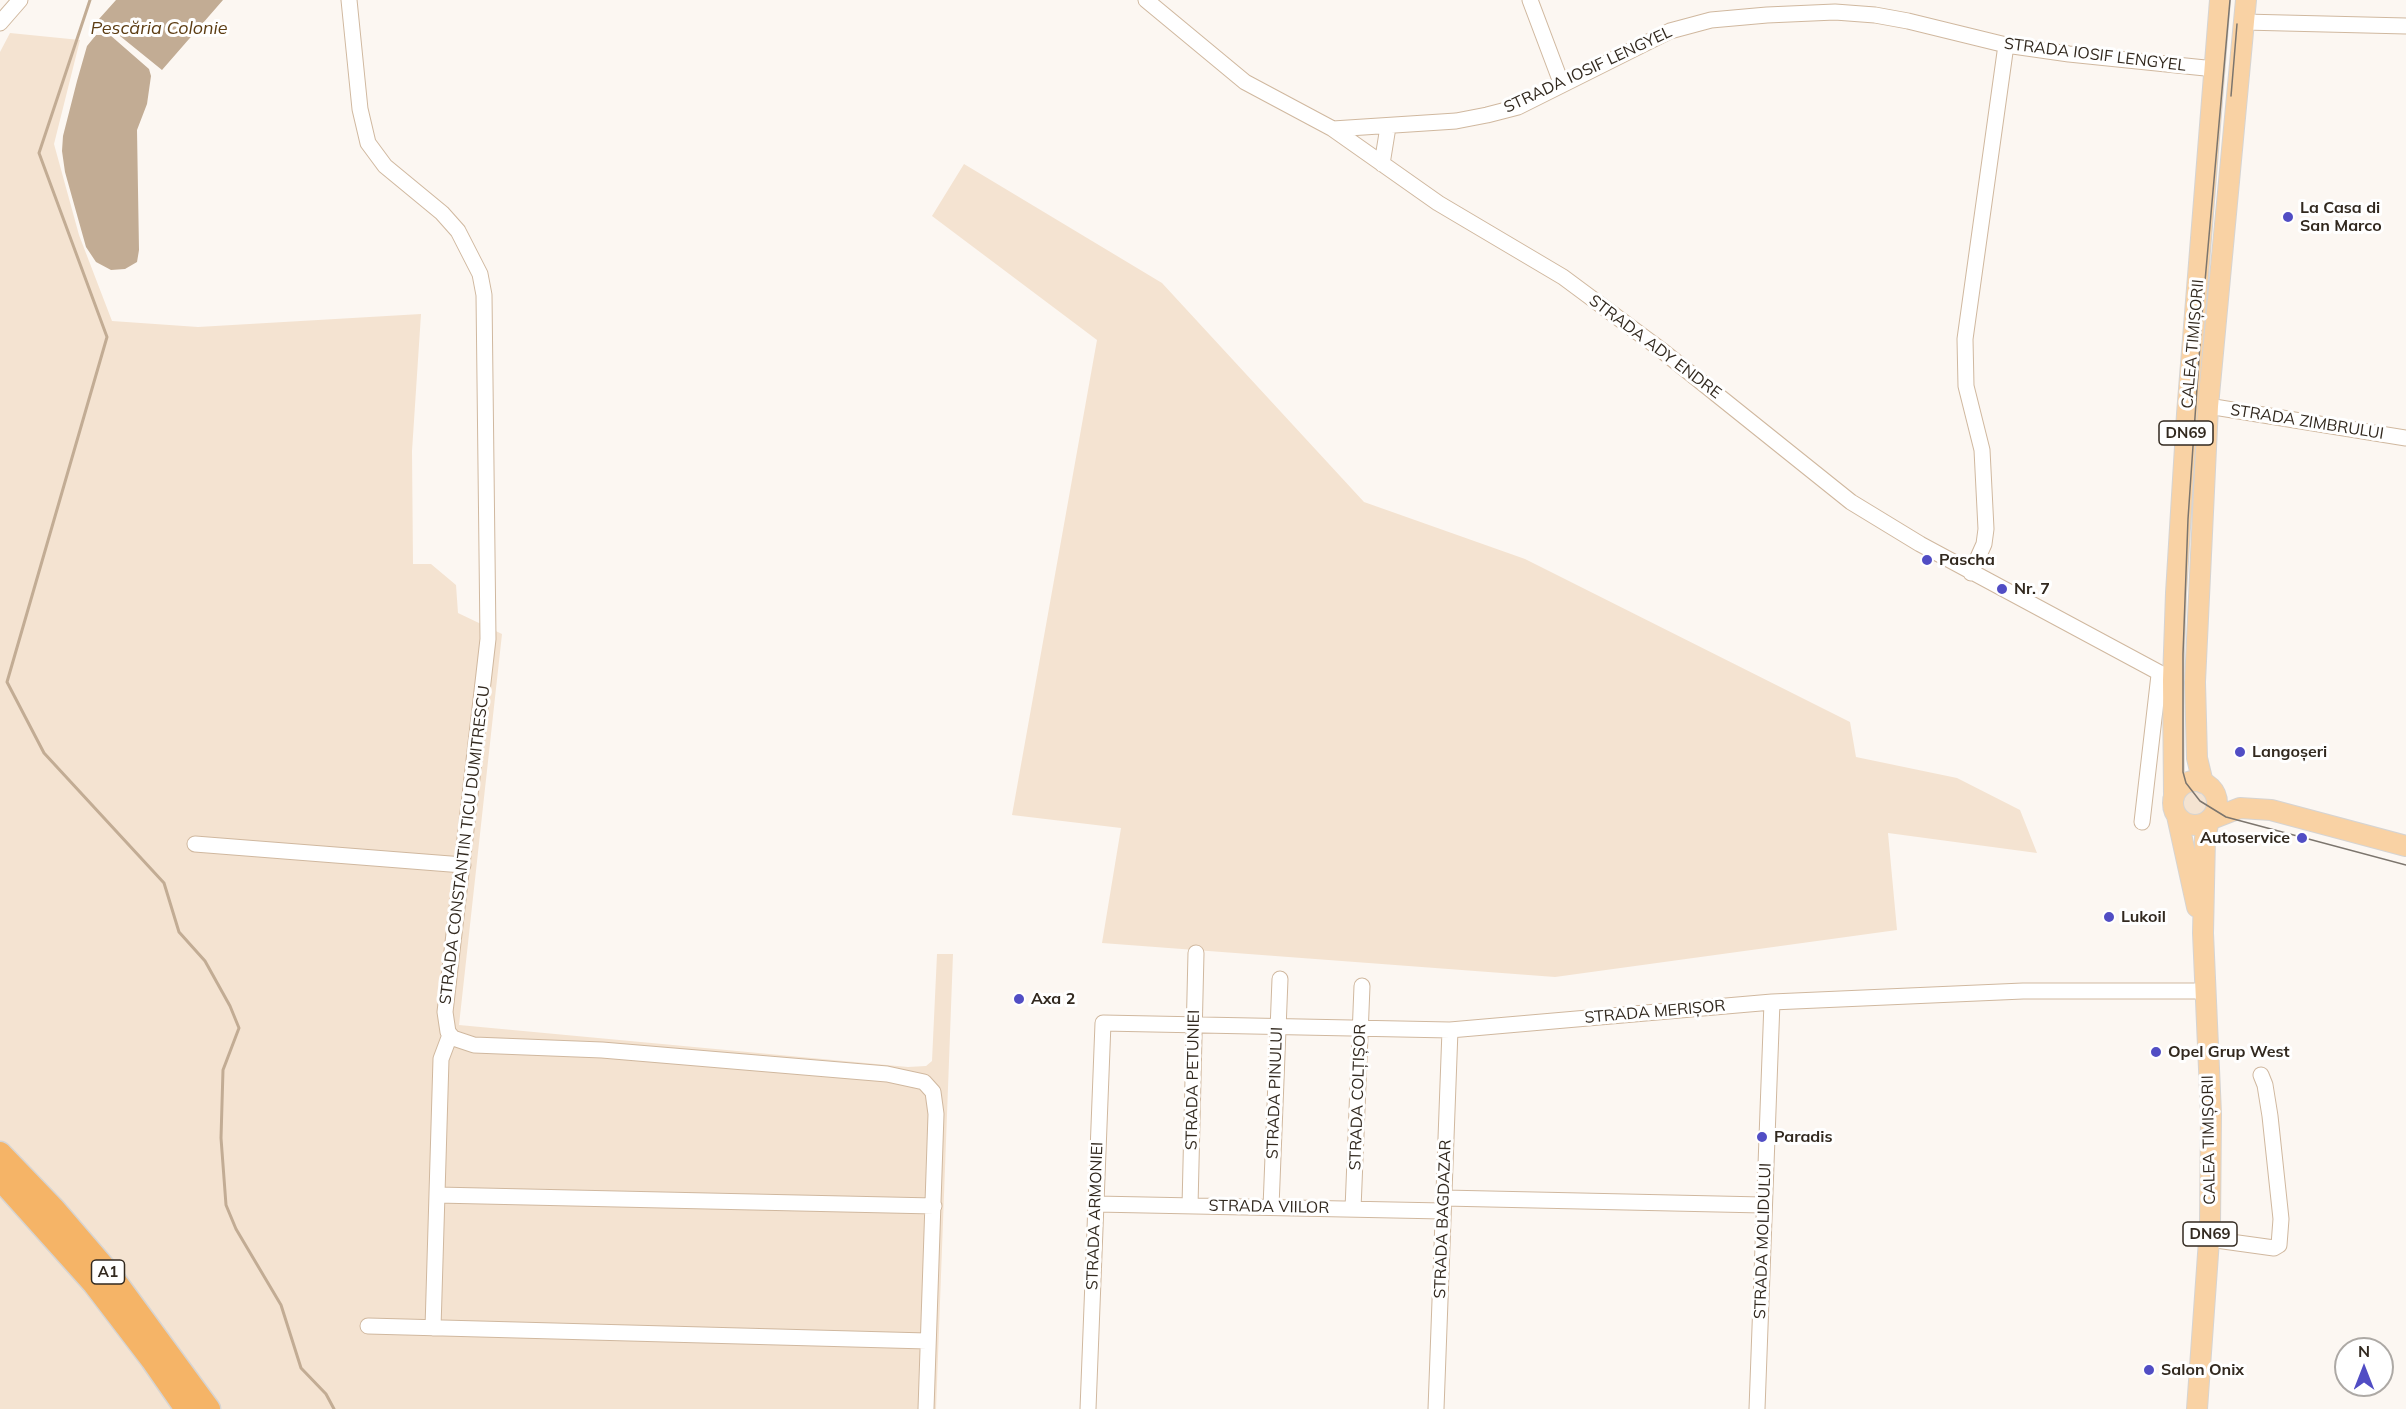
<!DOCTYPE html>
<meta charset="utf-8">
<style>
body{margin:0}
#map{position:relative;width:2406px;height:1409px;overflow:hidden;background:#fcf7f2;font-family:Mulish,sans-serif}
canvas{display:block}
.north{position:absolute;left:2334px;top:1337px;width:60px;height:60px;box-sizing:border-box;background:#fff;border:2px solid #ada9a5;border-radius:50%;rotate:0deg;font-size:16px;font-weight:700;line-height:24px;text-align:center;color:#32291f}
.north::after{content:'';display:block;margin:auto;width:21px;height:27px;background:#514dc4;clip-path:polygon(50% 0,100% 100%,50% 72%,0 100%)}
</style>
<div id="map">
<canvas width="2406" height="1409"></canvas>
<div class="north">N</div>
</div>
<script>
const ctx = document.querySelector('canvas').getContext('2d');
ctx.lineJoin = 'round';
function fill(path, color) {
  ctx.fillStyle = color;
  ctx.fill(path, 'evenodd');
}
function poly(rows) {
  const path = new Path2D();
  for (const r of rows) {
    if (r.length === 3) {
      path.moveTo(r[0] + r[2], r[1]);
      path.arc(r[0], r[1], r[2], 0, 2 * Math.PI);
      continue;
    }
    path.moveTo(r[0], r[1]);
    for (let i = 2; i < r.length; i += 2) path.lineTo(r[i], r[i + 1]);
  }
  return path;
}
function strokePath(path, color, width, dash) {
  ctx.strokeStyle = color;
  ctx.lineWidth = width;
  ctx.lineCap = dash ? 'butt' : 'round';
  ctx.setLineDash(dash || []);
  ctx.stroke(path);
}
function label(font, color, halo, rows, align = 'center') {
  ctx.font = font + ' Mulish,sans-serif';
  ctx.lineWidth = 6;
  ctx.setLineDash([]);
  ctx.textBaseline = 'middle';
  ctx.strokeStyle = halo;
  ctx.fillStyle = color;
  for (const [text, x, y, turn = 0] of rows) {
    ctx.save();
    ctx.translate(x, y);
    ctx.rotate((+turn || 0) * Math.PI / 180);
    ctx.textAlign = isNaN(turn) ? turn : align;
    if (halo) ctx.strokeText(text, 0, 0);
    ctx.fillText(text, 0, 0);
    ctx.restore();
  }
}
fill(poly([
 [10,33,80,40,54,144,79,235,112,321,198,327,421,314,412,451,413,564,431,564,456,585,458,613,502,634,459,1025,908,1067,926,1066,932,1061,937,954,953,954,936,1409,0,1409,0,52],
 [964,164,1162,283,1364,502,1525,559,1850,722,1856,757,1957,778,2020,810,2037,853,1888,833,1897,930,1555,977,1102,943,1121,828,1012,815,1097,340,932,216],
 [2195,803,14]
]), '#f4e3d1');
fill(poly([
 [116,0,223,0,162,70,99,19],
 [96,35,110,35,149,69,151,76,147,104,137,130,139,250,137,262,125,269,111,270,96,262,86,247,65,172,62,151,63,136,77,81,87,46]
]), '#c2ac94');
strokePath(poly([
 [90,0,39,153,107,337,7,682,44,753,164,883,179,932,205,961,230,1006,239,1028,223,1070,221,1138,226,1205,236,1229,281,1305,301,1368,326,1394,334,1409]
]), '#c2ac94', 3);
const minor = poly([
 [349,0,360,109,368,143,385,166,442,213,458,231,480,274,484,295,488,639,445,1012,448,1032,453,1038,474,1045,602,1050,887,1074,924,1082,933,1092,936,1114,926,1409],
 [1146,0,1245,82,1333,129,1438,203,1563,277,1660,349,1851,502,1920,544,2173,680],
 [1530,0,1562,85],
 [2244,22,2406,26],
 [0,23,20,0],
 [1333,129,1456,121,1487,115,1518,107,1670,31,1711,20,1767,15,1835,12,1875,15,1908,21,2006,45,2069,54,2215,69],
 [1382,164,1388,127],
 [2208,406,2406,438],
 [1971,573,1984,544,1986,529,1982,450,1966,386,1965,339,2006,45],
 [2142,822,2159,675],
 [195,844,463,865],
 [437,1195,934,1206],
 [1444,1198,1763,1205],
 [1096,1204,1443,1211],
 [1190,1206,1196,953],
 [1271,1207,1280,979],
 [1353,1209,1362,986],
 [2209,1239,2274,1248,2279,1245,2281,1219,2270,1116,2265,1085,2261,1075],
 [368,1326,927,1341],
 [433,1328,441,1059,450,1035],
 [1088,1409,1103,1023,1450,1030,1772,1002,2023,991,2206,991],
 [1436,1409,1450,1030],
 [1757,1409,1772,1002]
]);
const major = poly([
 [2195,803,22],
 [2203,783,2197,758,2195,682,2208,406,2246,0],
 [2174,797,2173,680,2176,593,2187,414,2220,0],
 [2177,816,2197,907],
 [2197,1409,2210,1226,2211,1114,2203,933,2205,838,2209,820,2240,808,2271,810,2406,846]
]);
const highway = poly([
 [0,1153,54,1209,110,1274,209,1409],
 [0,1179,94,1284,152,1360,186,1409]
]);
strokePath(minor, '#d0b89f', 17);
strokePath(major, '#d6d4d2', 22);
strokePath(highway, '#d6d4d2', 25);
strokePath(minor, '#fff', 15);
strokePath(major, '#f9d2a4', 20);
strokePath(highway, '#f5b467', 22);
strokePath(poly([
 [2230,0,2202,315,2188,519,2183,654,2183,772,2186,783,2200,801,2226,817,2406,865],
 [2231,96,2237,24]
]), '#7c756d', 1.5);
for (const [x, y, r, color] of [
 [2288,217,6,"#514dc4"],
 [1927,560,6,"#514dc4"],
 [2002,589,6,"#514dc4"],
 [2240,752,6,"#514dc4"],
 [2302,838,6,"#514dc4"],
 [2109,917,6,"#514dc4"],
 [1019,999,6,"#514dc4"],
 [2156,1052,6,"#514dc4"],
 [1762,1137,6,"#514dc4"],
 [2149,1370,6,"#514dc4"]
]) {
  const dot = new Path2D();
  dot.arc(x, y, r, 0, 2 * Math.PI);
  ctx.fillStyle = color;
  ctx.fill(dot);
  strokePath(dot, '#fff', 2);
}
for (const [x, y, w] of [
 [2186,433,54],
 [2210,1234,54],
 [108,1272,33]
]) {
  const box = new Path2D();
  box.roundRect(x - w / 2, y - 12, w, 24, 4.5);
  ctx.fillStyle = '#fff';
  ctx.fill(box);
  strokePath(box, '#32291f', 1.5);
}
label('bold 15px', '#32291f', null, [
 ["DN69",2186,433],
 ["DN69",2210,1234],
 ["A1",108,1272]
]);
label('16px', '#32291f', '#fff', [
 ["STRADA IOSIF LENGYEL",2095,55,7],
 ["STRADA IOSIF LENGYEL",1588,70,-25],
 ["CALEA TIMIȘORII",2193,344,-85],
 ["STRADA ADY ENDRE",1655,347,37],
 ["STRADA ZIMBRULUI",2307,422,9],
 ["STRADA CONSTANTIN TICU DUMITRESCU",465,845,-83],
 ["STRADA MERIȘOR",1655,1012,-5],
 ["STRADA PETUNIEI",1193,1080,-89],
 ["STRADA PINULUI",1275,1093,-88],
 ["STRADA COLȚIȘOR",1358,1097,-88],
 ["CALEA TIMIȘORII",2209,1140,-91],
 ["STRADA VIILOR",1269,1207,1],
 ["STRADA ARMONIEI",1095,1216,-88],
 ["STRADA BAGDAZAR",1443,1219,-88],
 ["STRADA MOLIDULUI",1763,1241,-88]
]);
label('bold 16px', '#32291f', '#fff', [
 ["La Casa di",2300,208],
 ["San Marco",2300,226],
 ["Pascha",1939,560],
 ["Nr. 7",2014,589],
 ["Langoșeri",2252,752],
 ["Autoservice",2290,838,"right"],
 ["Lukoil",2121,917],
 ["Axa 2",1031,999],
 ["Opel Grup West",2168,1052],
 ["Paradis",1774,1137],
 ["Salon Onix",2161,1370]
], 'left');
label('italic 18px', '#5d3d13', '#fff', [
 ["Pescăria Colonie",159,29]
]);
</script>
